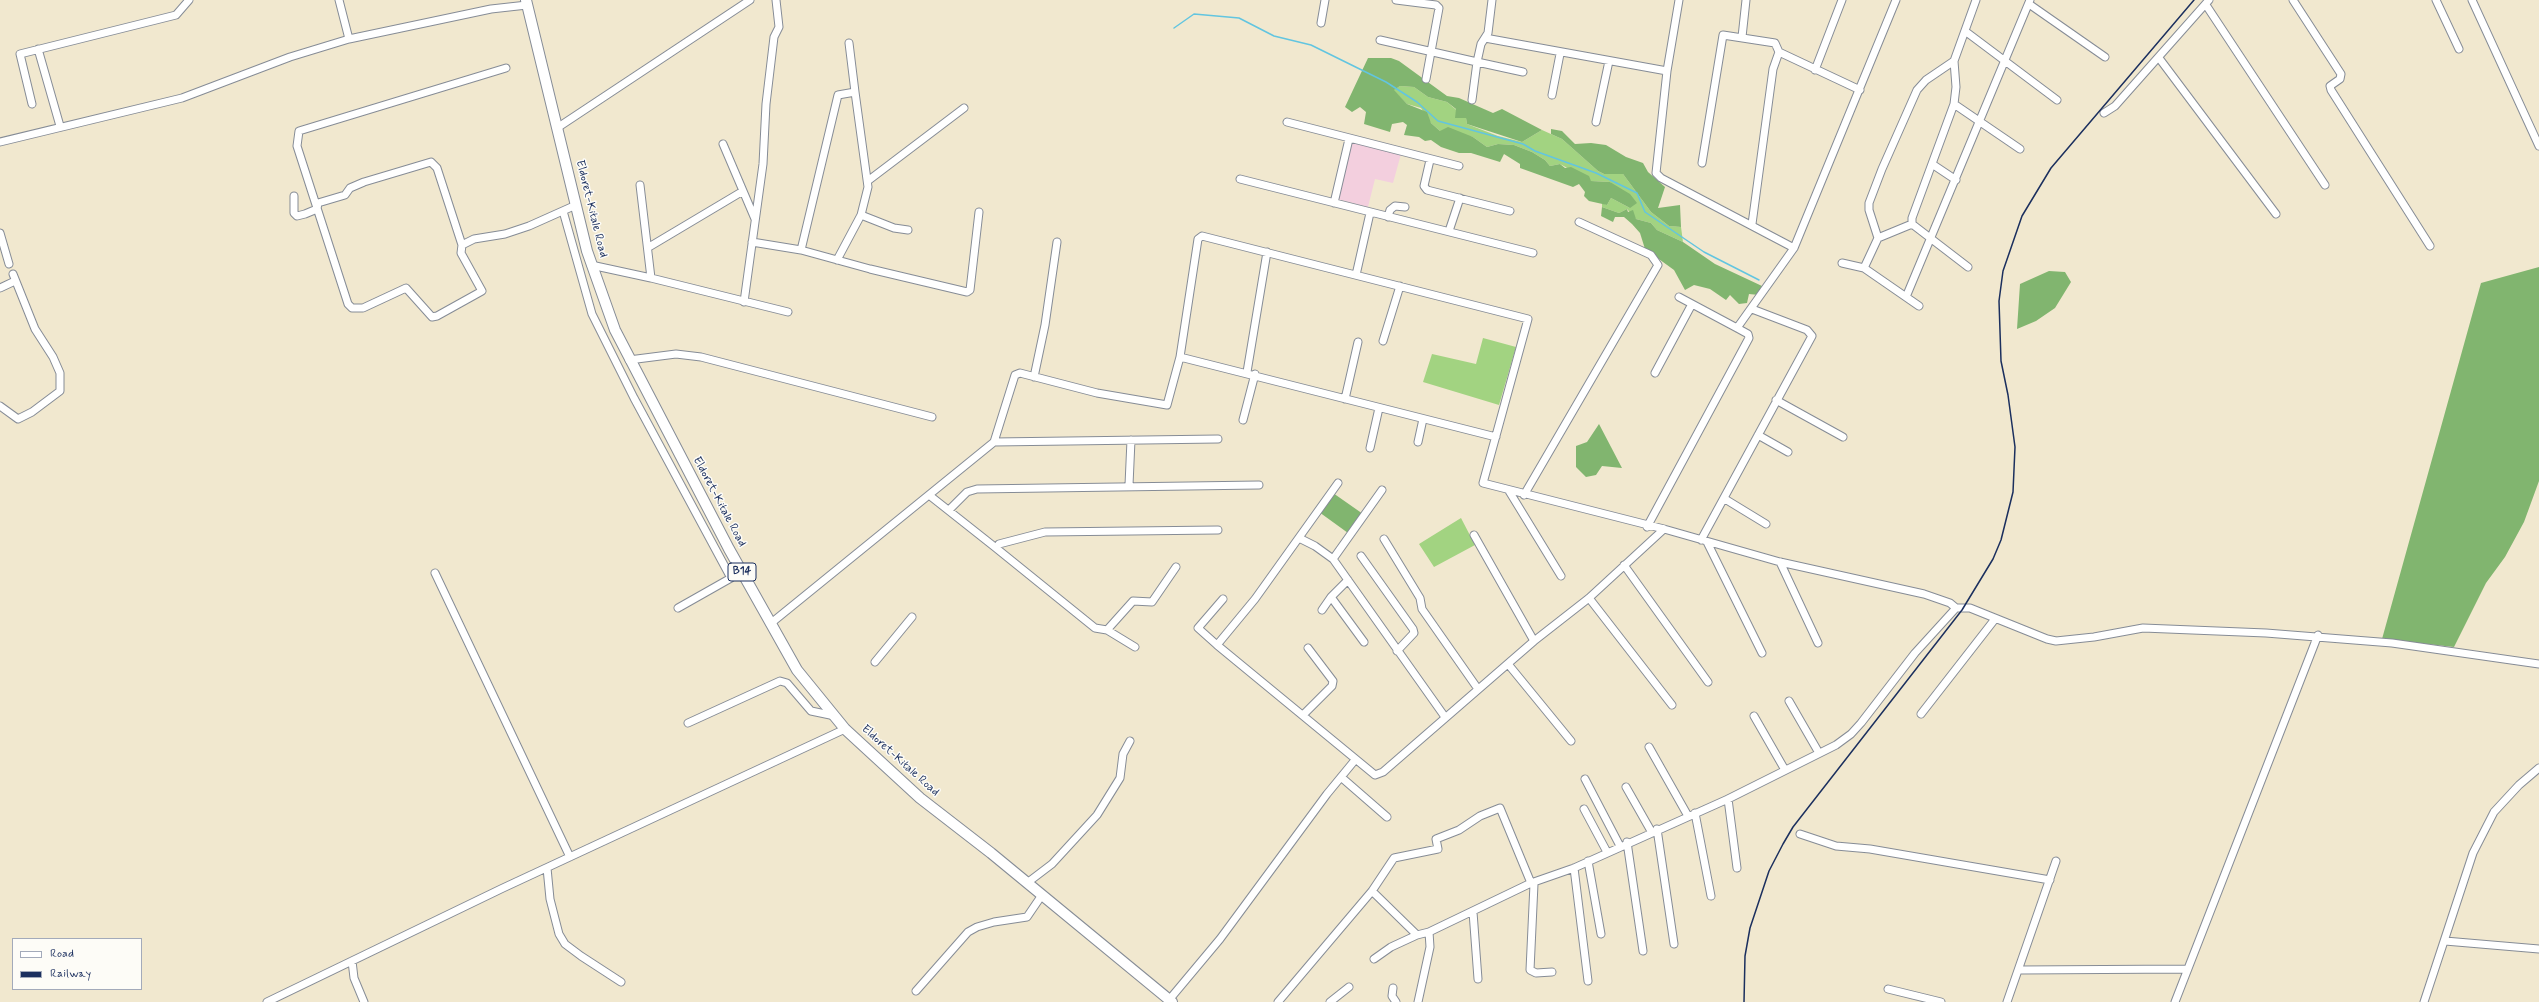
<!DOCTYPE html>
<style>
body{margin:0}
#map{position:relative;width:2539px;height:1002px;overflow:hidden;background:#f1e8cf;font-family:Mynerve,sans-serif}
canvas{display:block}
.legend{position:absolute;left:12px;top:938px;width:130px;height:52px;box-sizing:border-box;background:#fdfcf7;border:1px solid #a3aaba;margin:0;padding:5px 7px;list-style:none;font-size:12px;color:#1b2f5e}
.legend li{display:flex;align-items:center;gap:8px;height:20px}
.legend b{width:20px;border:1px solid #a3aaba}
</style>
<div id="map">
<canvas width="2539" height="1002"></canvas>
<ul class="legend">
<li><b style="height:5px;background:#fff"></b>Road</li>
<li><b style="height:5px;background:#1b2f5e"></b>Railway</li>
</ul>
</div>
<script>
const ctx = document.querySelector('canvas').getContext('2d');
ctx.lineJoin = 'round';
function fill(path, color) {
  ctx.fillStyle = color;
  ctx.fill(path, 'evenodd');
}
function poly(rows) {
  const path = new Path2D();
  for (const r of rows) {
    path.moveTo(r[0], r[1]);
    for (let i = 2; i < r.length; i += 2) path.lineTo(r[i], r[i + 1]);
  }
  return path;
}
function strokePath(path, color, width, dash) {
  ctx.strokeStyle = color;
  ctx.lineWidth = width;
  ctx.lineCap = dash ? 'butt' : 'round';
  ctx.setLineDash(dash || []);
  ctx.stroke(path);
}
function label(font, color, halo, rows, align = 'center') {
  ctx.font = font + ' Mynerve,sans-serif';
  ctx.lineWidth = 3;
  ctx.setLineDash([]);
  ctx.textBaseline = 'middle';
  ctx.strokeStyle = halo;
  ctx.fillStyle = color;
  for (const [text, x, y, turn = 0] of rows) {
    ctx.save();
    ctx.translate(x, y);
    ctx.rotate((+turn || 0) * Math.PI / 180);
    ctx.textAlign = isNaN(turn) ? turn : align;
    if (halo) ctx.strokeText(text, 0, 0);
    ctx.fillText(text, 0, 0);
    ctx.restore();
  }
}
fill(poly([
 [1351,141,1401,154,1393,183,1375,179,1368,207,1337,199]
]), '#f3cfde');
fill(poly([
 [1400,86,1414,87,1428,97,1447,102,1466,118,1467,124,1498,136,1522,142,1542,130,1562,139,1598,171,1604,174,1623,174,1651,212,1669,226,1681,227,1683,242,1657,230,1651,223,1636,219,1627,209,1619,213,1602,207,1602,203,1607,205,1611,198,1630,208,1610,182,1591,181,1560,164,1550,166,1545,160,1532,152,1514,145,1498,144,1487,147,1473,137,1440,131,1431,123,1421,108,1407,104,1393,90],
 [1483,338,1516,347,1499,405,1423,382,1432,354,1476,364],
 [1461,518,1475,545,1434,567,1419,544]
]), '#a2d381');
fill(poly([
 [1368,58,1391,58,1399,61,1447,96,1459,98,1493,113,1502,109,1542,130,1522,142,1467,124,1466,118,1455,118,1456,109,1447,102,1428,97,1414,87,1400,86,1394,90,1407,104,1427,112,1431,123,1440,131,1448,127,1473,137,1487,147,1498,144,1514,145,1532,152,1545,160,1550,166,1560,164,1565,168,1571,167,1589,176,1591,181,1610,182,1630,194,1637,203,1630,208,1611,198,1607,205,1589,201,1584,196,1585,192,1579,184,1573,187,1520,168,1520,164,1504,154,1500,162,1471,153,1459,153,1441,147,1431,140,1425,141,1419,137,1404,135,1407,125,1403,122,1392,124,1390,132,1364,124,1366,112,1360,107,1352,112,1345,107],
 [1551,129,1562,131,1575,144,1591,143,1606,145,1626,157,1643,163,1648,172,1665,187,1658,208,1680,205,1681,227,1669,226,1651,212,1623,174,1604,174,1598,171,1562,139,1551,134],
 [1602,207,1619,213,1627,209,1628,212,1633,210,1636,219,1651,223,1657,230,1683,242,1715,264,1762,286,1763,289,1759,295,1749,294,1747,303,1739,304,1730,295,1726,300,1710,289,1694,285,1685,290,1674,270,1645,249,1640,233,1632,224,1624,217,1615,217,1613,222,1601,216],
 [2539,267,2539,481,2524,522,2505,557,2486,583,2454,647,2382,639,2481,283],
 [2049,271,2065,272,2071,282,2055,308,2036,321,2017,329,2020,284],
 [1599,424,1622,468,1602,466,1596,475,1586,477,1576,467,1576,446,1587,442],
 [1333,493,1363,514,1348,533,1319,512]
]), '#81b56f');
strokePath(poly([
 [1174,28,1194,14,1239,18,1274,36,1311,45,1386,82,1417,102,1438,121,1523,144,1535,151,1596,173,1637,193,1645,212,1704,252,1759,280]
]), '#62c5e0', 1.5);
const minor = poly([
 [339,0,349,39],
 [1396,0,1436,5,1439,8,1426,79],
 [1679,0,1667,71,1656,173,1661,178,1794,248],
 [2293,0,2341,74,2340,79,2330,86,2331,90,2430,246],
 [2436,0,2459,49],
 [2472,0,2539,146],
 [2029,4,2105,57],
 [2206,5,2325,185],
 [1321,23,1325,0],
 [1965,31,2057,100],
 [1742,37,1746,0],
 [1485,38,1667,71],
 [1380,40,1477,62,1481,44,1488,33,1492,0],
 [38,49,60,126],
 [2159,58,2276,214],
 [506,68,299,131,297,146,348,304,352,308,363,308,406,288,432,317,437,316,482,291,461,253,462,245,474,239,505,234,529,226,576,205],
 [1815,70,1842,0],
 [1552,95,1560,54],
 [1472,100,1477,62,1523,72],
 [32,104,20,54,176,15,189,0],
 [1954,104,2020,149],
 [2104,113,2115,106,2209,0],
 [1287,122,1459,166],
 [1596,122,1609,61],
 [557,128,750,0],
 [0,142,182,98,290,57,349,39,491,9,527,5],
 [723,144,755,219],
 [1430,160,1424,186,1427,190,1510,211],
 [1702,163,1723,35,1775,43,1779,52,1860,90],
 [1932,164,1956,180],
 [1240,179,1533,253],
 [869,180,964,108],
 [640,185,651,278],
 [294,196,294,213,297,216,305,214,317,209,318,203,345,195,350,188,364,182,431,162,437,168,462,245],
 [1334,203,1349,139],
 [563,211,592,314,634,398,731,578,678,608],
 [861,215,894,228,908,230],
 [1388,217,1390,210,1395,206,1405,207],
 [1752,224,1773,69,1779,52],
 [1449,231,1460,198],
 [0,233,9,264],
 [1878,238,1912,224],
 [752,242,801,250,870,269,967,292,970,290,979,212],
 [649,247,743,191],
 [801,250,838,95,855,92,849,43],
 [837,260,861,215,868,187,855,92],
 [1842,263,1864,268,1919,306],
 [591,265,651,278,788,312],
 [1968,267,1912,224,1912,218,1954,104,1956,87,1954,61,1976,0],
 [1864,268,1878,238,1869,210,1869,203,1882,169,1917,90,1926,80,1954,61],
 [1356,275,1370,213],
 [0,288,15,281],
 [1906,297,2030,0],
 [744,302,763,164,766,104,774,37,779,27,776,0],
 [1737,328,1794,248,1896,0],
 [1383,341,1400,286],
 [1180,357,1496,437],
 [629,360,676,354,701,357,932,417],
 [1247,372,1267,252],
 [1655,373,1692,304],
 [1034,377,1045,325,1057,242],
 [1345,399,1358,342],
 [1776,400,1843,437],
 [0,406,18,419,32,412,60,391,60,373,53,357,35,329,13,274],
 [1243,420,1255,374],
 [1758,435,1788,452],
 [994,442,1218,439],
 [1418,442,1423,419],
 [1370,448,1379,408],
 [1338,483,1255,599,1217,645,1375,775,1383,772,1534,641,1589,598,1664,529],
 [1129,485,1131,440],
 [1509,491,1561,576],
 [929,495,996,548,999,544,1045,532,1218,530],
 [1524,495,1658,265,1651,255,1579,222],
 [1725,499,1766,524],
 [949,510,967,492,977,489,1259,485],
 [1647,527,1749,338,1748,334,1737,328,1679,297],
 [1474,535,1534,641],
 [1299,538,1315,546,1333,559,1445,717],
 [1384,539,1420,598,1422,609,1478,689],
 [1701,540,1812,336,1807,330,1752,309],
 [1707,542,1762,653],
 [996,548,1095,628,1107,630,1135,647],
 [1361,556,1413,629,1414,633,1397,651],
 [1333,559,1382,490],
 [1780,562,1818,643],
 [1624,565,1708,682],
 [435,573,570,857],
 [1348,580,1331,597,1364,642],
 [1589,598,1672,705],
 [1322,610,1331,597],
 [770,624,994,442,1015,375,1020,373,1097,393,1167,405,1180,357,1198,239,1202,236,1528,319,1483,483,1664,529,1780,562,1924,594,1950,603,1956,608,1970,608,2047,639,2056,641,2094,637,2143,628,2266,633,2392,643,2539,664],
 [1107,630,1133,601,1152,602,1176,567],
 [1217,645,1198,628,1223,599],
 [875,662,912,617],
 [1508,664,1571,741],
 [1789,701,1819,753],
 [1921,714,1995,619],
 [1303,715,1332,686,1333,681,1308,648],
 [1754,716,1785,770],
 [688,723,780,681,787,683,811,711,835,716],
 [1649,747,1688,816],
 [1341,777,1387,817],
 [1585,779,1620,846],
 [1626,787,1651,831],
 [1728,799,1737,868],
 [1584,809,1607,852],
 [1695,813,1711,896],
 [1657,829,1674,944],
 [1800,834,1836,846,1870,849,2050,880],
 [1627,842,1643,951],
 [1588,861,1601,934],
 [547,868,550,899,559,934,565,944,581,956,621,982],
 [1574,868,1588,981],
 [1027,883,1052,864,1097,815,1120,778,1123,754,1130,741],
 [1534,884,1530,970,1536,973,1552,972],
 [1372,891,1417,935,1429,932],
 [1473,912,1478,979],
 [2445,941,2539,949],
 [1374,959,1391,947,1417,935],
 [352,961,354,978,364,1002],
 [2020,970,2187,969],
 [1393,988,1392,996,1396,1002],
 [1888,989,1941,1002],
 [916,991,968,932,977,927,994,922,1027,917,1042,895],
 [1169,1000,1220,939,1327,794,1355,760],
 [267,1002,503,888,845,729],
 [1278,1002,1372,891,1394,858,1438,849,1436,839,1459,830,1480,816,1500,808,1531,883],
 [1330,1002,1349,987],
 [1418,1002,1430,947,1429,932,1531,883,1574,868,1728,799,1836,745,1851,734,1861,723,1915,653,1956,608],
 [2007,1002,2056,861],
 [2175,1002,2318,635],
 [2424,1002,2473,853,2494,812,2519,785,2539,768]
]);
const highway = poly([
 [526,0,587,251,615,330,729,549,797,670,845,729,920,798,991,853,1172,1002]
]);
strokePath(minor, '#868c96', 9);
strokePath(highway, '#868c96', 12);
strokePath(minor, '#fff', 7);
strokePath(highway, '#fff', 10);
strokePath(poly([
 [1744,1002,1745,956,1750,928,1769,871,1783,844,1793,827,1962,610,1993,559,2001,540,2013,492,2015,447,2008,395,2001,361,1999,301,2003,271,2022,216,2051,168,2194,0]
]), '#1b2f5e', 1.5);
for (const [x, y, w] of [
 [742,572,28]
]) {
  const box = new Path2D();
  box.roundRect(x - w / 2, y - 9, w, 18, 3);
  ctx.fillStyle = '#fdfcf7';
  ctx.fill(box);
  strokePath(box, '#1b2f5e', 1);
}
label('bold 11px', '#1b2f5e', null, [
 ["B14",742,572]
]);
label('12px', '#1b2f5e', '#fdfcf7', [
 ["Eldoret-Kitale Road",591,209,76],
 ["Eldoret-Kitale Road",719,502,62],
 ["Eldoret-Kitale Road",900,761,42]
]);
</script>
